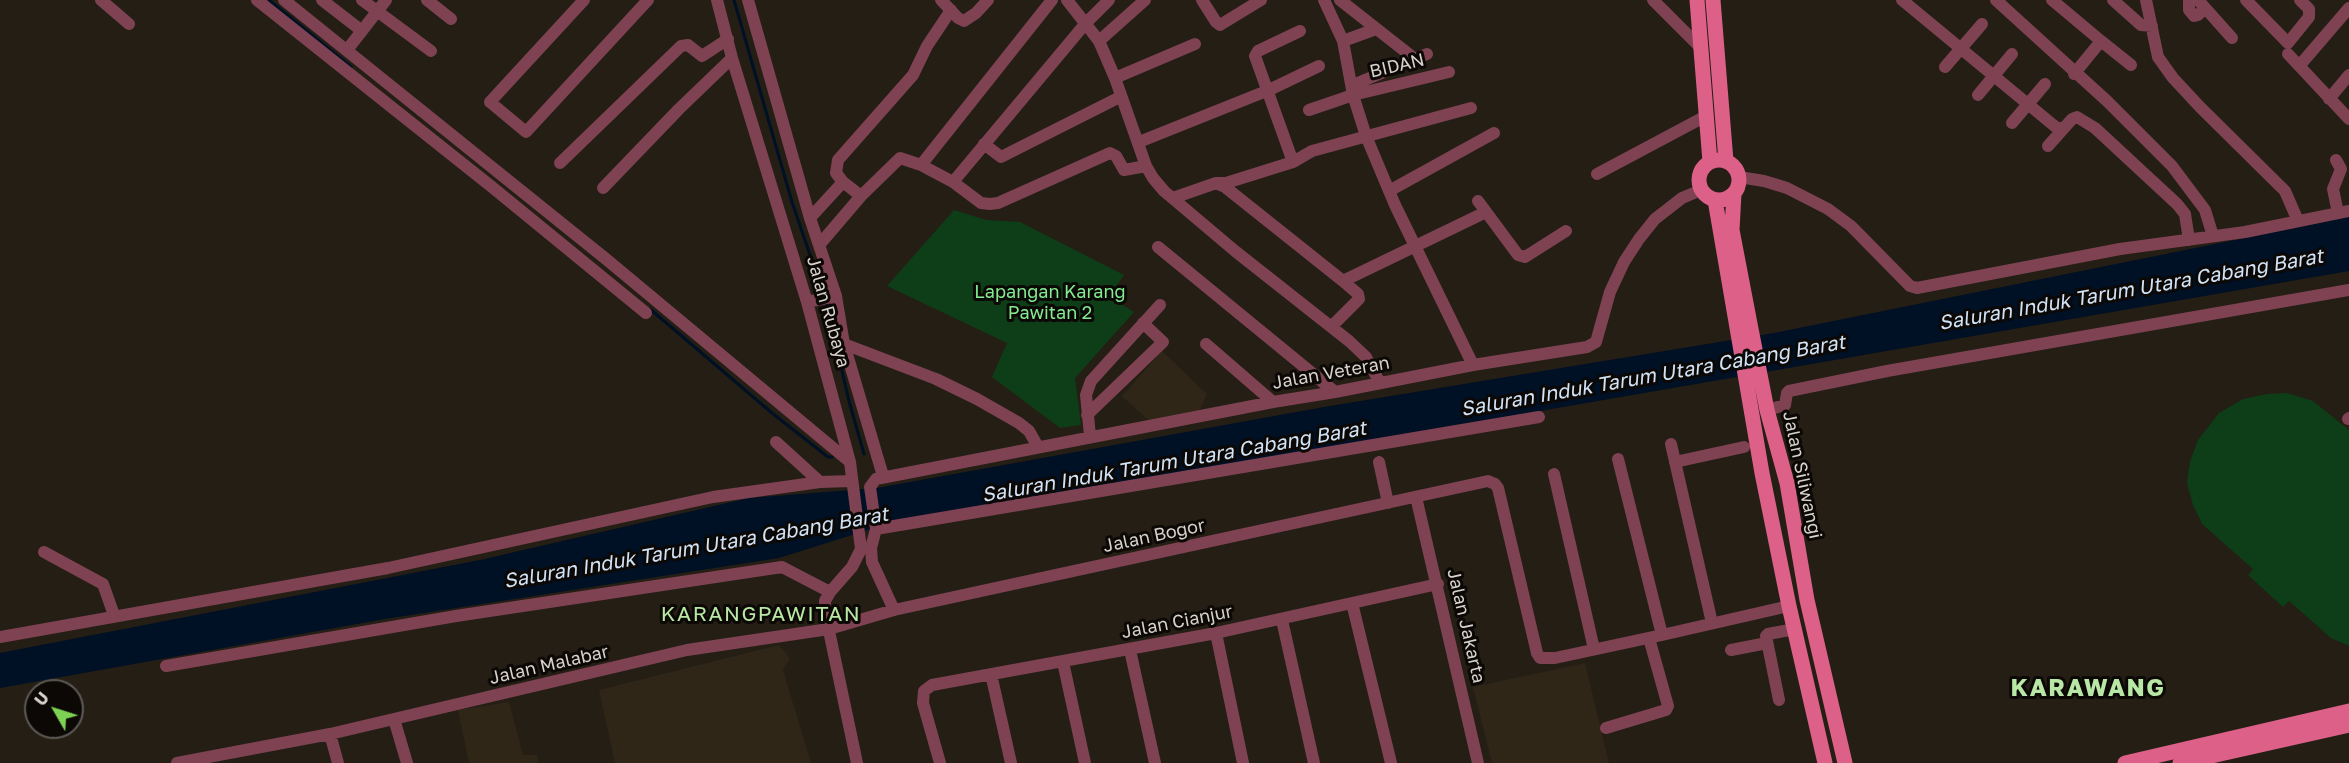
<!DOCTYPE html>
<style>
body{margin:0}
#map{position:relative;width:2349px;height:763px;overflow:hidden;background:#241e14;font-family:"Golos Text",sans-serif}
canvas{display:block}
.north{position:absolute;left:24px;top:679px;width:60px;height:60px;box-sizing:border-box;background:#0b0805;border:2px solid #5d5955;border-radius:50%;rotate:309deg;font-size:16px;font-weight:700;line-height:24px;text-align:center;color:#d7d2cc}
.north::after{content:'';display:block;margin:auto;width:21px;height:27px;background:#7dd154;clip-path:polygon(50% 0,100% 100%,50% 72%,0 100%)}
</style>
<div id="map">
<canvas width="2349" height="763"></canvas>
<div class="north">U</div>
</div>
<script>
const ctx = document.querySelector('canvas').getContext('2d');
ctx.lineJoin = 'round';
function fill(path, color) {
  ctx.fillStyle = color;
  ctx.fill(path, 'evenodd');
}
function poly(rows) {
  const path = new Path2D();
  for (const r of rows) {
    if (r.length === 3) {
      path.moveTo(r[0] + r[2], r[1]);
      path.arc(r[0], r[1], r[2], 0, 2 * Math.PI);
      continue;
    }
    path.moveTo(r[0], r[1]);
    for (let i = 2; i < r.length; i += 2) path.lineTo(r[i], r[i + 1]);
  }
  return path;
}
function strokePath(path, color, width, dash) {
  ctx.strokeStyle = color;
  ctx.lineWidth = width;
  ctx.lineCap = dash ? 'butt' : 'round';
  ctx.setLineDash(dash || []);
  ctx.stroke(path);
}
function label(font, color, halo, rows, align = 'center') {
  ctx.font = font + ' "Golos Text",sans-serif';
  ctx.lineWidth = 6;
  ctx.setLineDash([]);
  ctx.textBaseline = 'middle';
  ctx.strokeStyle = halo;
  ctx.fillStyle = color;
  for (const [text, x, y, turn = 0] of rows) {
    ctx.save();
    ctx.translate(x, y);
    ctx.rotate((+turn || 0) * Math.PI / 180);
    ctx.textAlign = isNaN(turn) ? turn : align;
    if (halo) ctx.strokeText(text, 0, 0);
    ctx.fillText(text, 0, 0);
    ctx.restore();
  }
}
fill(poly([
 [1162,351,1207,394,1199,412,1148,420,1122,396],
 [779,645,790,658,783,670,811,763,615,763,599,690],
 [1585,663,1609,763,1492,763,1473,687],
 [509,702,523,755,537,755,538,763,469,763,458,710]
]), '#2f2618');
fill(poly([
 [954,210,986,220,1020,222,1124,275,1109,297,1134,312,1075,378,1081,425,1060,428,992,377,1007,343,887,286],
 [2287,393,2313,401,2349,430,2349,646,2331,638,2289,601,2283,607,2248,575,2253,569,2202,524,2193,505,2187,483,2190,461,2198,440,2219,413,2243,399,2267,394]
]), '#0d3e18');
fill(poly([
 [2349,217,2349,271,887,524,779,558,385,619,0,688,0,653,480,560,749,498,877,488,1324,407,1774,333]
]), '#001025');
strokePath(poly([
 [269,0,351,67],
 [734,0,792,202,824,296],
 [826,302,849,401,864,454],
 [650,309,772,413,828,457,832,457]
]), '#001025', 3);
strokePath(poly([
 [101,0,129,24],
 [257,0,492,187,646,313],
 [284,0,606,259,850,462],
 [322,0,362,31],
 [362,0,431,51],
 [427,0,451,19],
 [584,0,490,102,526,132,648,0],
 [717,0,732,58,807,302,850,462,861,549,852,567,830,592,825,601,825,612,857,763],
 [748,0,810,218,836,296,844,344,883,476],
 [941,0,958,18,964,21,976,13,988,0],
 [1067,0,1099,41,1115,78,1146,166,1153,178,1164,191,1235,251,1349,341,1366,357,1380,383],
 [1202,0,1216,22,1220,25,1261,0],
 [1324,0,1343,41,1353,95,1366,136,1395,205,1473,365],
 [1340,0,1415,59],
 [1653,0,1699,46],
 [1902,0,2052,124,2057,128,2064,128,2072,119,2077,117,2095,128,2177,204,2185,214,2189,240],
 [1996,0,2107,101,2172,166,2205,210,2213,236],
 [2052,0,2101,41,2074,74],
 [2113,0,2141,25,2152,26],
 [2146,0,2158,57,2173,78,2200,107,2285,191,2298,221],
 [2189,0,2189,10,2194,16,2198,15,2205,8],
 [2198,0,2232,38],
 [2246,0,2288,43,2309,17,2309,9,2300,0],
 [1300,31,1258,51,1255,56,1293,162,1312,151,1471,108],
 [1099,41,1145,0],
 [1343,41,1376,29],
 [2101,41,2131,65],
 [347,50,386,0],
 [2288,54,2349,119],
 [2300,65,2349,8],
 [1945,67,1982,24],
 [1115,78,1195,44],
 [1353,85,1427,54],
 [1978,95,2012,54],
 [2329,99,2349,75],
 [1309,110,1353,95,1449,72],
 [2012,123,2045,84],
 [1139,142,1269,90,1319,66],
 [984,144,1001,157,1120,97],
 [2048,146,2064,128],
 [2336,160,2341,169,2333,189,2338,213],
 [560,163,681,46,688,45,702,56,728,39],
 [921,165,1052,0],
 [1597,174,1706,116],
 [1739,177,1764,181,1787,188,1828,209,1851,226,1910,286,1917,288,2120,249,2245,232,2349,211],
 [953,182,1085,24,1109,0],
 [1217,183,1226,183,1293,162],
 [603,188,679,109,732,58],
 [1389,191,1494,133],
 [861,196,843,182,836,173,838,160,913,75,927,46,951,10],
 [1173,198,1216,183,1225,187,1343,281,1358,294,1359,299,1332,326],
 [1478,201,1518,255,1525,257,1566,231],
 [810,218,843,182],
 [820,244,861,196,900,158,921,165,953,182,981,203,990,204,998,203,1110,153,1116,156,1124,170,1146,166],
 [1158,247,1335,392],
 [1343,281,1486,212],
 [807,302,836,296],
 [844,344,936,379,977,399,1019,423,1029,431,1038,447],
 [1206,344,1273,402],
 [1767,410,1785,405,1787,393,1789,391,1887,371,2349,290],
 [1087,415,1163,342,1143,323],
 [2348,419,2349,418],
 [1090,436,1086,395,1091,381,1160,305],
 [776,442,820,482],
 [1671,444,1712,623],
 [1618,459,1662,635],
 [1379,462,1388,503],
 [1675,462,1744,447],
 [1554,474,1594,649],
 [1416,497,1478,763],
 [876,529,1539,417],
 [44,552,103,584,114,615],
 [1352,603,1391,763],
 [894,610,872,562,871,548,876,529,870,487,876,479,1273,402,1335,392,1473,365,1587,347,1596,342,1610,292,1624,262,1639,239,1655,219,1682,198,1701,190],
 [1282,620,1314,763],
 [1216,633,1243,763],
 [0,637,388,568,713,497,820,482,851,481],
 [1130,650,1155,763],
 [1731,650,1767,643],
 [1063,662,1085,763],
 [166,666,456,616,782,567,830,592],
 [991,674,1011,763],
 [1779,700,1766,636,1768,634,1795,629],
 [394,719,407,763],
 [1606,728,1666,710,1668,706,1649,638],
 [330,734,338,763],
 [177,763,330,734,687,650,829,629,894,610,1488,481,1495,484,1498,488,1537,653,1540,658,1555,658,1662,635,1789,606],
 [940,763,923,703,924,691,932,685,1216,633,1438,584]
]), '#7e4253', 12);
strokePath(poly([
 [1697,0,1710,162],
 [1713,0,1726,161],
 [1719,180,20],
 [1734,193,1732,230,1751,329,1767,410,1787,483,1807,600,1845,763],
 [1715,200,1762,473,1789,606,1825,763],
 [2125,763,2349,711],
 [2180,763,2349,725]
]), '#dd6088', 15);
label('18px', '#d7d2cc', '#0b0805', [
 ["BIDAN",1397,66,-13],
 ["Jalan Rubaya",828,312,74],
 ["Jalan Veteran",1331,373,-10],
 ["Jalan Siliwangi",1802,475,78],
 ["Jalan Bogor",1154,536,-12],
 ["Jalan Cianjur",1177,622,-11],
 ["Jalan Jakarta",1466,626,77],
 ["Jalan Malabar",549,665,-13]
]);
label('18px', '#83ec92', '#0b0805', [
 ["Lapangan Karang",1050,292],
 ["Pawitan 2",1050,313]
]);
label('italic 20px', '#d2e3f6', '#0b0805', [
 ["Saluran Induk Tarum Utara Cabang Barat",2131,290,-10],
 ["Saluran Induk Tarum Utara Cabang Barat",1653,376,-10],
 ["Saluran Induk Tarum Utara Cabang Barat",1174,462,-10],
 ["Saluran Induk Tarum Utara Cabang Barat",696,548,-10]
]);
ctx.letterSpacing = '1.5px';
label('21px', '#b9e7a5', '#0b0805', [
 ["KARANGPAWITAN",761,614]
]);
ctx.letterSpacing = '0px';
ctx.letterSpacing = '1.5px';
label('bold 24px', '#b9e7a5', '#0b0805', [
 ["KARAWANG",2088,688]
]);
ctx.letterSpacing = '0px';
</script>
